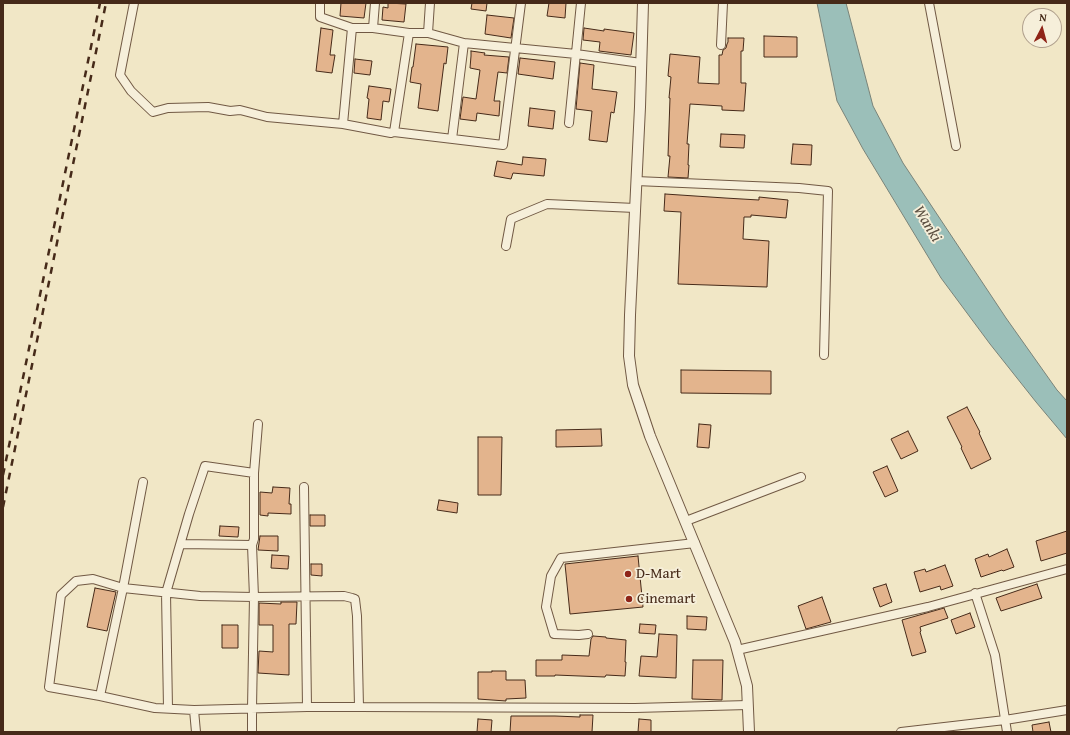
<!DOCTYPE html>
<style>
body{margin:0}
#map{position:relative;width:1070px;height:735px;overflow:hidden;background:#f1e7c6;font-family:"Gentium Book Plus",serif}
canvas{display:block}
.frame{position:absolute;inset:0;border:4px solid #462a19;pointer-events:none}
.north{position:absolute;left:1022px;top:8px;width:40px;height:40px;box-sizing:border-box;background:#f6efda;border:1px solid #b0a08d;border-radius:50%;rotate:6deg;font-size:11px;font-weight:700;line-height:16px;text-align:center;color:#462a19}
.north::after{content:'';display:block;margin:auto;width:14px;height:18px;background:#8f2418;clip-path:polygon(50% 0,100% 100%,50% 72%,0 100%)}
</style>
<div id="map">
<canvas width="1070" height="735"></canvas>
<div class="frame"></div>
<div class="north">N</div>
</div>
<script>
const ctx = document.querySelector('canvas').getContext('2d');
ctx.lineJoin = 'round';
function fill(path, color) {
  ctx.fillStyle = color;
  ctx.fill(path, 'evenodd');
}
function poly(rows) {
  const path = new Path2D();
  for (const r of rows) {
    path.moveTo(r[0], r[1]);
    for (let i = 2; i < r.length; i += 2) path.lineTo(r[i], r[i + 1]);
  }
  return path;
}
function strokePath(path, color, width, dash) {
  ctx.strokeStyle = color;
  ctx.lineWidth = width;
  ctx.lineCap = dash ? 'butt' : 'round';
  ctx.setLineDash(dash || []);
  ctx.stroke(path);
}
function label(font, color, halo, rows, align = 'center') {
  ctx.font = font + ' "Gentium Book Plus",serif';
  ctx.lineWidth = 3.5;
  ctx.setLineDash([]);
  ctx.textBaseline = 'middle';
  ctx.strokeStyle = halo;
  ctx.fillStyle = color;
  for (const [text, x, y, turn = 0] of rows) {
    ctx.save();
    ctx.translate(x, y);
    ctx.rotate((+turn || 0) * Math.PI / 180);
    ctx.textAlign = isNaN(turn) ? turn : align;
    if (halo) ctx.strokeText(text, 0, 0);
    ctx.fillText(text, 0, 0);
    ctx.restore();
  }
}
const water = poly([
 [817,3,846,3,873,106,903,163,1006,318,1057,390,1067,401,1067,439,1036,402,990,344,941,278,863,149,837,101,817,3]
]);
fill(water, '#9bbfb9');
strokePath(water, '#798379', 1);
const building = poly([
 [341,3,366,3,364,18,340,16,341,3],
 [388,3,406,4,404,22,382,20,383,7,388,8,388,3],
 [472,3,487,3,486,11,471,9,472,3],
 [549,3,566,3,565,18,547,16,549,3],
 [487,15,514,18,511,38,485,34,487,15],
 [321,28,333,30,330,55,335,55,332,73,316,71,321,28],
 [584,28,604,31,604,29,634,33,631,55,599,51,600,42,583,40,584,28],
 [764,36,797,37,797,57,764,57,764,36],
 [728,38,744,38,743,51,741,51,741,83,746,83,744,111,722,110,722,106,690,104,687,144,689,144,688,165,689,165,688,178,668,177,670,156,668,156,670,98,669,98,671,77,668,76,670,54,700,57,698,83,719,84,719,55,722,55,723,50,726,48,727,44,728,42,728,38],
 [416,44,448,47,446,64,444,63,438,111,418,108,421,84,410,82,412,67,413,67,416,44],
 [471,51,485,53,484,55,509,57,507,73,498,72,494,101,500,101,499,116,477,113,476,121,460,119,463,97,476,99,480,70,470,68,471,56,471,51],
 [520,58,555,62,553,79,518,74,520,58],
 [355,59,372,61,370,75,354,73,355,59],
 [580,63,594,65,592,89,617,92,614,113,611,112,607,142,589,140,592,111,576,109,580,63],
 [369,86,391,89,389,102,383,101,381,120,367,118,369,99,367,98,369,86],
 [530,108,555,111,553,129,528,126,530,108],
 [721,134,745,135,744,148,720,147,721,134],
 [793,144,812,145,811,165,791,164,793,144],
 [523,157,546,159,544,176,513,173,511,179,494,176,497,161,522,165,523,157],
 [665,194,725,198,759,200,759,197,788,200,786,218,751,215,751,217,744,217,743,239,769,241,767,287,678,284,681,212,664,211,665,194],
 [681,370,771,371,771,394,681,393,681,370],
 [967,407,980,432,979,433,991,459,971,469,961,448,962,447,947,417,967,407],
 [699,424,711,425,709,448,697,447,699,424],
 [601,429,602,446,556,447,556,430,601,429],
 [908,431,918,451,901,459,891,439,908,431],
 [478,437,502,437,501,495,478,495,478,437],
 [887,466,898,491,885,497,873,472,887,466],
 [273,487,290,488,289,504,291,504,291,514,268,513,268,516,260,515,260,492,272,493,273,487],
 [439,500,458,503,457,513,437,510,439,500],
 [310,515,325,515,325,526,310,526,310,515],
 [220,526,239,527,238,537,219,536,220,526],
 [1067,531,1067,553,1041,561,1036,541,1067,531],
 [260,536,278,536,278,551,258,550,260,536],
 [1007,549,1014,567,1003,571,1002,570,981,577,975,559,988,554,989,557,1007,549],
 [272,555,289,556,288,569,271,568,272,555],
 [638,556,643,607,570,614,565,564,638,556],
 [311,564,322,564,322,576,311,575,311,564],
 [945,565,953,586,941,590,940,586,920,592,914,572,925,569,926,572,945,565],
 [886,584,892,602,880,607,873,588,886,584],
 [1037,584,1042,598,1001,611,996,598,1037,584],
 [95,588,116,592,107,631,87,627,95,588],
 [822,597,831,622,806,629,798,606,822,597],
 [281,602,297,602,296,624,289,624,289,675,258,673,259,651,273,652,273,625,259,625,259,603,281,604,281,602],
 [944,608,948,618,920,627,921,631,920,632,926,652,912,656,902,620,944,608],
 [970,613,975,627,956,634,951,620,970,613],
 [687,616,707,617,706,630,687,629,687,616],
 [640,624,656,625,655,634,639,633,640,624],
 [222,625,238,625,238,648,222,648,222,625],
 [659,634,677,635,676,678,639,676,641,656,657,657,659,634],
 [593,636,606,637,606,638,626,640,625,662,626,662,625,676,606,675,605,677,555,675,555,676,536,676,536,660,562,660,562,655,589,656,591,639,593,636],
 [693,660,723,660,722,700,692,699,693,660],
 [492,671,506,671,506,680,525,680,526,698,506,699,506,701,478,699,478,672,492,672,492,671],
 [580,715,593,715,592,732,510,732,511,716,555,716,580,717,580,715],
 [478,719,492,720,491,732,477,732,478,719],
 [639,719,651,720,651,732,638,732,639,719],
 [1049,722,1051,732,1033,732,1032,725,1049,722]
]);
fill(building, '#e3b48d');
strokePath(building, '#462a19', 1);
const minor = poly([
 [134,3,120,75,131,91,153,112,168,108,208,107,230,111,240,110,267,117,343,124,391,133,394,132,503,145,521,3],
 [320,3,320,17,352,28,373,28,409,33,428,33,464,43,576,54,641,63],
 [929,3,956,146],
 [373,28,375,3],
 [428,33,430,3],
 [721,45,723,3],
 [569,123,581,3],
 [343,124,352,28],
 [394,132,409,33],
 [452,139,464,43],
 [636,181,799,188,828,191,824,355],
 [506,246,511,219,547,204,635,208],
 [304,487,307,707],
 [686,521,801,477],
 [181,544,252,545],
 [975,593,995,655,1007,732],
 [588,634,579,635,554,634,546,607,551,576,561,558,695,543],
 [737,650,928,607,1067,569],
 [100,696,123,588,143,482],
 [359,707,357,616,355,599,352,598,344,596,254,597,200,596,123,588,93,579,76,581,61,595,49,687,100,696,155,708,194,710,307,707,359,707,635,708,748,705],
 [168,708,166,593,189,514,205,466,254,473],
 [194,710,196,732],
 [252,732,252,708,254,597,252,545,254,539,254,473,258,424],
 [901,732,1005,720,1067,710]
]);
const tertiary = poly([
 [643,3,640,107,630,315,629,356,633,385,650,436,735,642,747,686,749,732]
]);
strokePath(minor, '#715944', 10);
strokePath(tertiary, '#715944', 12);
strokePath(minor, '#f6efda', 8);
strokePath(tertiary, '#f6efda', 10);
strokePath(poly([
 [3,475,100,3],
 [3,507,106,3]
]), '#462a19', 2.5, [7, 7]);
for (const [x, y, r, color] of [
 [628,574,4,"#8f2418"],
 [629,599,4,"#8f2418"]
]) {
  const dot = new Path2D();
  dot.arc(x, y, r, 0, 2 * Math.PI);
  ctx.fillStyle = color;
  ctx.fill(dot);
  strokePath(dot, '#f6efda', 1.5);
}
label('15px', '#462a19', '#f6efda', [
 ["D-Mart",636,574],
 ["Cinemart",637,599]
], 'left');
label('italic 16px', '#5b4f41', '#f6efda', [
 ["Wanki",927,224,59]
]);
</script>
